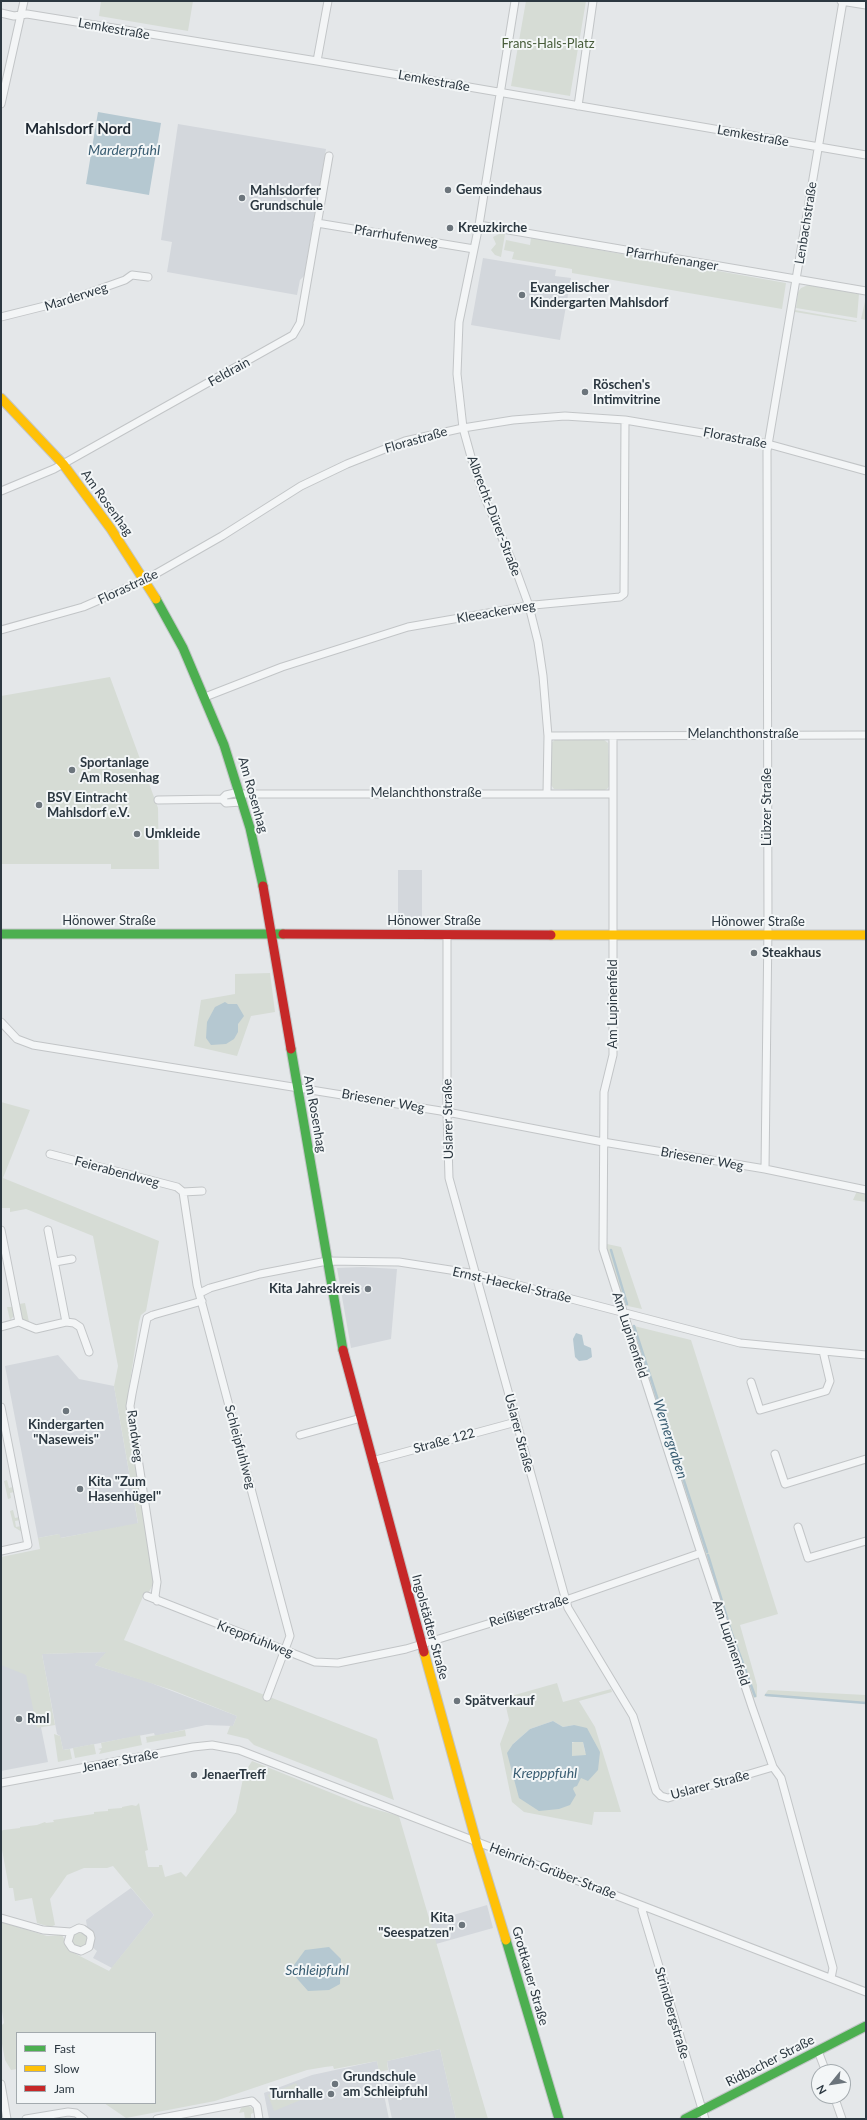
<!DOCTYPE html>
<meta charset="utf-8">
<style>
body{margin:0}
#map{position:relative;width:867px;height:2120px;overflow:hidden;background:#e4e7e9;font-family:Lato,sans-serif}
canvas{display:block}
.frame{position:absolute;inset:0;border:2px solid #2c3841;pointer-events:none}
.legend{position:absolute;left:16px;top:2032px;width:140px;height:72px;box-sizing:border-box;background:#f3f6f7;border:1px solid #a3aaae;margin:0;padding:5px 7px;list-style:none;font-size:12px;color:#2c3841}
.legend li{display:flex;align-items:center;gap:8px;height:20px}
.legend b{width:20px;border:1px solid #a3aaae}
.north{position:absolute;left:811px;top:2064px;width:40px;height:40px;box-sizing:border-box;background:#f3f6f7;border:1px solid #a3aaae;border-radius:50%;rotate:240deg;font-size:11px;font-weight:700;line-height:16px;text-align:center;color:#2c3841}
.north::after{content:'';display:block;margin:auto;width:14px;height:18px;background:#6c757c;clip-path:polygon(50% 0,100% 100%,50% 72%,0 100%)}
</style>
<div id="map">
<canvas width="867" height="2120"></canvas>
<div class="frame"></div>
<ul class="legend">
<li><b style="height:5px;background:#4caf50"></b>Fast</li>
<li><b style="height:5px;background:#ffc107"></b>Slow</li>
<li><b style="height:5px;background:#c62828"></b>Jam</li>
</ul>
<div class="north">N</div>
</div>
<script>
const ctx = document.querySelector('canvas').getContext('2d');
ctx.lineJoin = 'round';
function fill(path, color) {
  ctx.fillStyle = color;
  ctx.fill(path, 'evenodd');
}
function poly(rows) {
  const path = new Path2D();
  for (const r of rows) {
    if (r.length === 3) {
      path.moveTo(r[0] + r[2], r[1]);
      path.arc(r[0], r[1], r[2], 0, 2 * Math.PI);
      continue;
    }
    path.moveTo(r[0], r[1]);
    for (let i = 2; i < r.length; i += 2) path.lineTo(r[i], r[i + 1]);
  }
  return path;
}
function strokePath(path, color, width, dash) {
  ctx.strokeStyle = color;
  ctx.lineWidth = width;
  ctx.lineCap = dash ? 'butt' : 'round';
  ctx.setLineDash(dash || []);
  ctx.stroke(path);
}
function label(font, color, halo, rows, align = 'center') {
  ctx.font = font + ' Lato,sans-serif';
  ctx.lineWidth = 4;
  ctx.setLineDash([]);
  ctx.textBaseline = 'middle';
  ctx.strokeStyle = halo;
  ctx.fillStyle = color;
  for (const [text, x, y, turn = 0] of rows) {
    ctx.save();
    ctx.translate(x, y);
    ctx.rotate((+turn || 0) * Math.PI / 180);
    ctx.textAlign = isNaN(turn) ? turn : align;
    if (halo) ctx.strokeText(text, 0, 0);
    ctx.fillText(text, 0, 0);
    ctx.restore();
  }
}
fill(poly([
 [178,124,326,149,304,276,300,280,297,295,167,272,172,242,161,240],
 [483,258,556,270,555,276,571,278,560,340,471,325],
 [398,870,422,870,422,923,398,922],
 [362,1267,397,1269,391,1339,351,1348,337,1268],
 [58,1355,79,1379,114,1386,138,1524,60,1538,59,1534,38,1538,5,1366],
 [1,1652,28,1663,48,1762,1,1771],
 [107,1652,95,1665,146,1681,237,1716,233,1726,206,1725,155,1736,154,1733,63,1750,60,1736,57,1734,42,1654],
 [131,1888,154,1915,112,1968,93,1958,97,1951,92,1947,94,1937,87,1927,86,1920],
 [487,1905,493,1928,436,1944,430,1922],
 [440,2049,456,2119,392,2119,384,2080,389,2072,387,2061],
 [377,2061,389,2119,269,2119,264,2093,312,2075]
]), '#d3d7dc');
fill(poly([
 [101,1,193,1,188,31,99,16],
 [526,1,586,1,570,96,511,86],
 [499,234,505,234,501,257,495,255,491,250,496,244,493,237],
 [531,238,786,283,782,309,572,273,572,269,512,259,514,252,504,250,506,240,530,245],
 [808,285,859,294,857,318,796,308,798,292,801,288],
 [866,297,866,320,861,319],
 [795,310,857,321,856,322,795,312],
 [110,677,158,808,159,869,111,869,111,864,1,864,1,696],
 [556,739,603,739,608,743,610,785,607,789,603,791,554,789,551,785,550,744],
 [270,973,275,1012,251,1016,237,1056,194,1046,201,1000,235,994,235,974],
 [1,1102,30,1110,3,1178,159,1241,146,1311,141,1315,139,1322,127,1402,154,1582,149,1592,145,1592,124,1640,377,1739,394,1800,254,1745,248,1739,227,1734,230,1726,233,1726,237,1716,172,1690,95,1665,106,1652,42,1654,55,1725,37,1728,26,1675,1,1665,1,1557,40,1549,38,1538,59,1534,61,1538,138,1523,114,1386,118,1366,93,1236,26,1209,10,1212,10,1208,1,1208],
 [857,1191,866,1193,866,1202,853,1200],
 [607,1244,621,1247,642,1309,623,1305,604,1246],
 [25,1303,29,1322,22,1319,19,1304],
 [7,1307,14,1307,15,1315,10,1320],
 [630,1325,691,1340,778,1614,740,1625,757,1685,757,1697,753,1698,728,1629],
 [7,1480,9,1488,13,1487,14,1492,10,1493,11,1498,8,1499,4,1481],
 [13,1510,15,1518,19,1517,20,1520,15,1521,16,1527,21,1526,22,1532,14,1527,10,1511],
 [557,1683,563,1702,611,1689,612,1692,579,1701,595,1727,621,1812,594,1812,592,1825,524,1812,512,1802,500,1744,509,1720,504,1698],
 [553,1721,563,1727,574,1725,597,1755,585,1752,583,1742,578,1741,571,1743,572,1747,567,1761,513,1744,530,1729],
 [768,1690,866,1695,866,1703,764,1696],
 [185,1730,186,1736,145,1743,147,1743,146,1737],
 [54,1734,60,1736,63,1750,70,1749,72,1759,58,1762],
 [140,1735,142,1745,99,1754,101,1750,98,1749,102,1748,101,1743],
 [94,1744,96,1754,75,1758,73,1748],
 [252,1761,364,1806,399,1816,488,2119,456,2119,440,2049,387,2061,388,2070,379,2072,377,2061,334,2069,333,2066,325,2067,307,2070,215,2101,126,2118,104,2103,155,2103,155,2033,17,2033,17,2069,11,2070,5,2060,1,2038,1,2026,4,2023,1,2005,1,1922,47,1936,62,1935,72,1952,109,1971,154,1915,113,1866,107,1868,84,1868,67,1875,50,1899,55,1925,50,1927,37,1923,32,1898,15,1901,13,1888,9,1888,1,1844,1,1832,3,1830,20,1828,20,1827,37,1825,45,1822,46,1823,54,1822,53,1820,94,1814,94,1812,108,1811,108,1809,122,1808,122,1807,132,1805,136,1806,139,1803,148,1850,145,1851,148,1867,159,1867,159,1865,162,1865,165,1877,181,1872,186,1877,236,1812,244,1774],
 [80,1940,8],
 [296,2083,303,2099,274,2111,268,2095],
 [247,2105,252,2108,255,2112,251,2114,251,2119,245,2119,244,2112,239,2113,241,2108]
]), '#d6dcd5');
fill(poly([
 [98,112,161,123,149,195,86,184],
 [225,1002,228,1004,237,1004,244,1016,238,1024,238,1032,234,1039,226,1044,211,1045,206,1038,207,1022,215,1007],
 [576,1333,582,1335,584,1345,591,1348,592,1357,587,1360,579,1361,575,1357,573,1339],
 [553,1721,563,1727,574,1725,587,1728,600,1752,598,1770,588,1781,581,1778,577,1786,574,1787,573,1789,576,1795,570,1805,559,1809,539,1811,519,1798,507,1753,513,1744,530,1729],
 [572,1742,583,1742,586,1755,572,1756],
 [329,1947,341,1959,340,1984,329,1990,308,1991,293,1974,294,1965,305,1950]
]), '#b5c8d1');
strokePath(poly([
 [611,1250,627,1304],
 [634,1326,707,1552],
 [708,1555,732,1634,755,1696],
 [766,1695,866,1703]
]), '#b5c8d1', 2.5);
const street = poly([
 [515,1,479,225,459,322,457,374,463,428,473,464,485,498,517,573,529,606,538,642,543,676,548,736,547,793],
 [841,1,866,5],
 [1,13,14,16,27,14,317,61,866,155],
 [317,61,328,1],
 [1,104,24,1],
 [578,106,593,1],
 [317,223,474,249],
 [479,225,866,291],
 [1,317,69,300,125,280,132,275,148,277],
 [1,491,54,469,293,335,300,323,329,156],
 [1,630,83,607,145,580,222,536,301,486,347,464,405,441,463,428,513,420,565,416,625,420,768,444,866,471],
 [205,697,282,667,408,627,534,605,620,597,624,594,625,420],
 [548,736,866,735],
 [613,736,613,1055,604,1092,603,1249,697,1541,752,1707,773,1767,781,1778,833,1968,831,1978],
 [240,794,613,794],
 [222,799,226,795,239,792],
 [158,800,222,799,226,803,242,802],
 [447,934,447,1112,449,1178,568,1608,633,1716,656,1791,661,1796,668,1798,773,1767],
 [1,1022,17,1039,33,1045,447,1112,603,1142,765,1169,866,1190],
 [50,1154,177,1187,183,1192],
 [765,1169,768,926,767,451,843,1],
 [183,1192,197,1285,290,1636,267,1697],
 [183,1192,202,1191],
 [1,1230,19,1322],
 [48,1230,66,1322],
 [55,1262,72,1259],
 [200,1293,210,1288,260,1274,327,1261,399,1262,476,1274,740,1343,866,1355],
 [19,1322,36,1329,66,1322,74,1323,80,1327,89,1352],
 [1,1327,19,1322],
 [751,1382,760,1410,826,1391,830,1381,823,1351],
 [1,1407,28,1545,1,1551],
 [300,1435,361,1418],
 [775,1454,785,1484,866,1459],
 [372,1461,516,1422],
 [798,1527,808,1558,866,1541],
 [147,1596,315,1662,338,1663,406,1649,566,1600,701,1553],
 [157,1601,155,1596,157,1582,130,1406,132,1394,147,1318,153,1315,202,1301],
 [1,1783,193,1747,212,1745,239,1750,866,1992],
 [643,1906,642,1910,705,2119],
 [1,1918,43,1930,71,1932,79,1928,83,1929,90,1934,91,1938,89,1947,81,1951,72,1948,68,1942,71,1932],
 [818,2051,826,2072],
 [1,2084,7,2119],
 [834,2096,842,2119],
 [26,2119,68,2112,76,2113,84,2119],
 [157,2119,252,2101,257,2106,259,2119]
]);
const fast = poly([
 [156,599,183,648,224,745,250,828,263,886],
 [1,934,283,934],
 [291,1049,343,1350],
 [506,1940,559,2119],
 [685,2119,866,2026]
]);
const slow = poly([
 [1,398,63,464,111,529,156,599],
 [551,935,866,935],
 [424,1652,476,1841,506,1940]
]);
const jam = poly([
 [263,886,291,1049],
 [283,934,551,935],
 [343,1350,424,1652]
]);
strokePath(street, '#c2c5c7', 9);
strokePath(fast, '#c2c5c7', 11);
strokePath(slow, '#c2c5c7', 11);
strokePath(jam, '#c2c5c7', 11);
strokePath(street, '#f3f5f6', 7);
strokePath(fast, '#4caf50', 9);
strokePath(slow, '#ffc107', 9);
strokePath(jam, '#c62828', 9);
for (const [x, y, r, color] of [
 [448,190,4,"#6c757c"],
 [242,198,4,"#6c757c"],
 [450,228,4,"#6c757c"],
 [522,295,4,"#6c757c"],
 [585,392,4,"#6c757c"],
 [72,770,4,"#6c757c"],
 [39,805,4,"#6c757c"],
 [137,834,4,"#6c757c"],
 [754,953,4,"#6c757c"],
 [368,1289,4,"#6c757c"],
 [66,1411,4,"#6c757c"],
 [80,1489,4,"#6c757c"],
 [457,1701,4,"#6c757c"],
 [19,1719,4,"#6c757c"],
 [194,1775,4,"#6c757c"],
 [462,1925,4,"#6c757c"],
 [335,2084,4,"#6c757c"],
 [331,2094,4,"#6c757c"]
]) {
  const dot = new Path2D();
  dot.arc(x, y, r, 0, 2 * Math.PI);
  ctx.fillStyle = color;
  ctx.fill(dot);
  strokePath(dot, '#f3f6f7', 1.5);
}
label('13px', '#2c3841', '#f3f6f7', [
 ["Lemkestraße",114,29,10],
 ["Lemkestraße",434,81,10],
 ["Lemkestraße",753,136,10],
 ["Lenbachstraße",806,223,-81],
 ["Pfarrhufenweg",396,236,9],
 ["Pfarrhufenanger",672,259,9],
 ["Marderweg",76,297,-18],
 ["Feldrain",229,372,-29],
 ["Florastraße",735,438,11],
 ["Florastraße",416,440,-16],
 ["Am Rosenhag",107,503,54],
 ["Albrecht-Dürer-Straße",494,516,69],
 ["Florastraße",128,587,-25],
 ["Kleeackerweg",496,612,-10],
 ["Melanchthonstraße",743,734],
 ["Melanchthonstraße",426,793],
 ["Am Rosenhag",253,795,74],
 ["Lübzer Straße",767,807,-90],
 ["Hönower Straße",109,921],
 ["Hönower Straße",434,921],
 ["Hönower Straße",758,922],
 ["Am Lupinenfeld",613,1004,-90],
 ["Briesener Weg",383,1101,10],
 ["Am Rosenhag",315,1114,80],
 ["Uslarer Straße",448,1119,-91],
 ["Briesener Weg",702,1159,10],
 ["Feierabendweg",117,1172,15],
 ["Ernst-Haeckel-Straße",512,1285,13],
 ["Am Lupinenfeld",630,1335,72],
 ["Uslarer Straße",519,1433,75],
 ["Randweg",135,1436,82],
 ["Straße 122",444,1441,-15],
 ["Schleipfuhlweg",240,1447,75],
 ["Reißigerstraße",529,1611,-17],
 ["Ingolstädter Straße",430,1627,75],
 ["Kreppfuhlweg",255,1639,21],
 ["Am Lupinenfeld",731,1643,71],
 ["Jenaer Straße",120,1761,-11],
 ["Uslarer Straße",710,1785,-15],
 ["Heinrich-Grüber-Straße",553,1871,21],
 ["Grottkauer Straße",530,1976,74],
 ["Strindbergstraße",672,2013,74],
 ["Ridbacher Straße",770,2061,-27]
]);
label('13px', '#475c3a', '#f3f6f7', [
 ["Frans-Hals-Platz",548,44]
]);
label('bold 13px', '#2c3841', '#f3f6f7', [
 ["Gemeindehaus",456,190],
 ["Mahlsdorfer",250,191],
 ["Grundschule",250,206],
 ["Kreuzkirche",458,228],
 ["Evangelischer",530,288],
 ["Kindergarten Mahlsdorf",530,303],
 ["Röschen's",593,385],
 ["Intimvitrine",593,400],
 ["Sportanlage",80,763],
 ["Am Rosenhag",80,778],
 ["BSV Eintracht",47,798],
 ["Mahlsdorf e.V.",47,813],
 ["Umkleide",145,834],
 ["Steakhaus",762,953],
 ["Kita Jahreskreis",360,1289,"right"],
 ["Kindergarten",66,1425,"center"],
 ["\"Naseweis\"",66,1440,"center"],
 ["Kita \"Zum",88,1482],
 ["Hasenhügel\"",88,1497],
 ["Spätverkauf",465,1701],
 ["Rml",27,1719],
 ["JenaerTreff",202,1775],
 ["Kita",454,1918,"right"],
 ["\"Seespatzen\"",454,1933,"right"],
 ["Grundschule",343,2077],
 ["am Schleipfuhl",343,2092],
 ["Turnhalle",323,2094,"right"]
], 'left');
label('italic 14px', '#395d72', '#f3f6f7', [
 ["Marderpfuhl",124,150],
 ["Wernergraben",670,1439,72],
 ["Krepppfuhl",545,1773],
 ["Schleipfuhl",317,1970]
]);
label('bold 15px', '#1e2832', '#f3f6f7', [
 ["Mahlsdorf Nord",78,129]
]);
</script>
